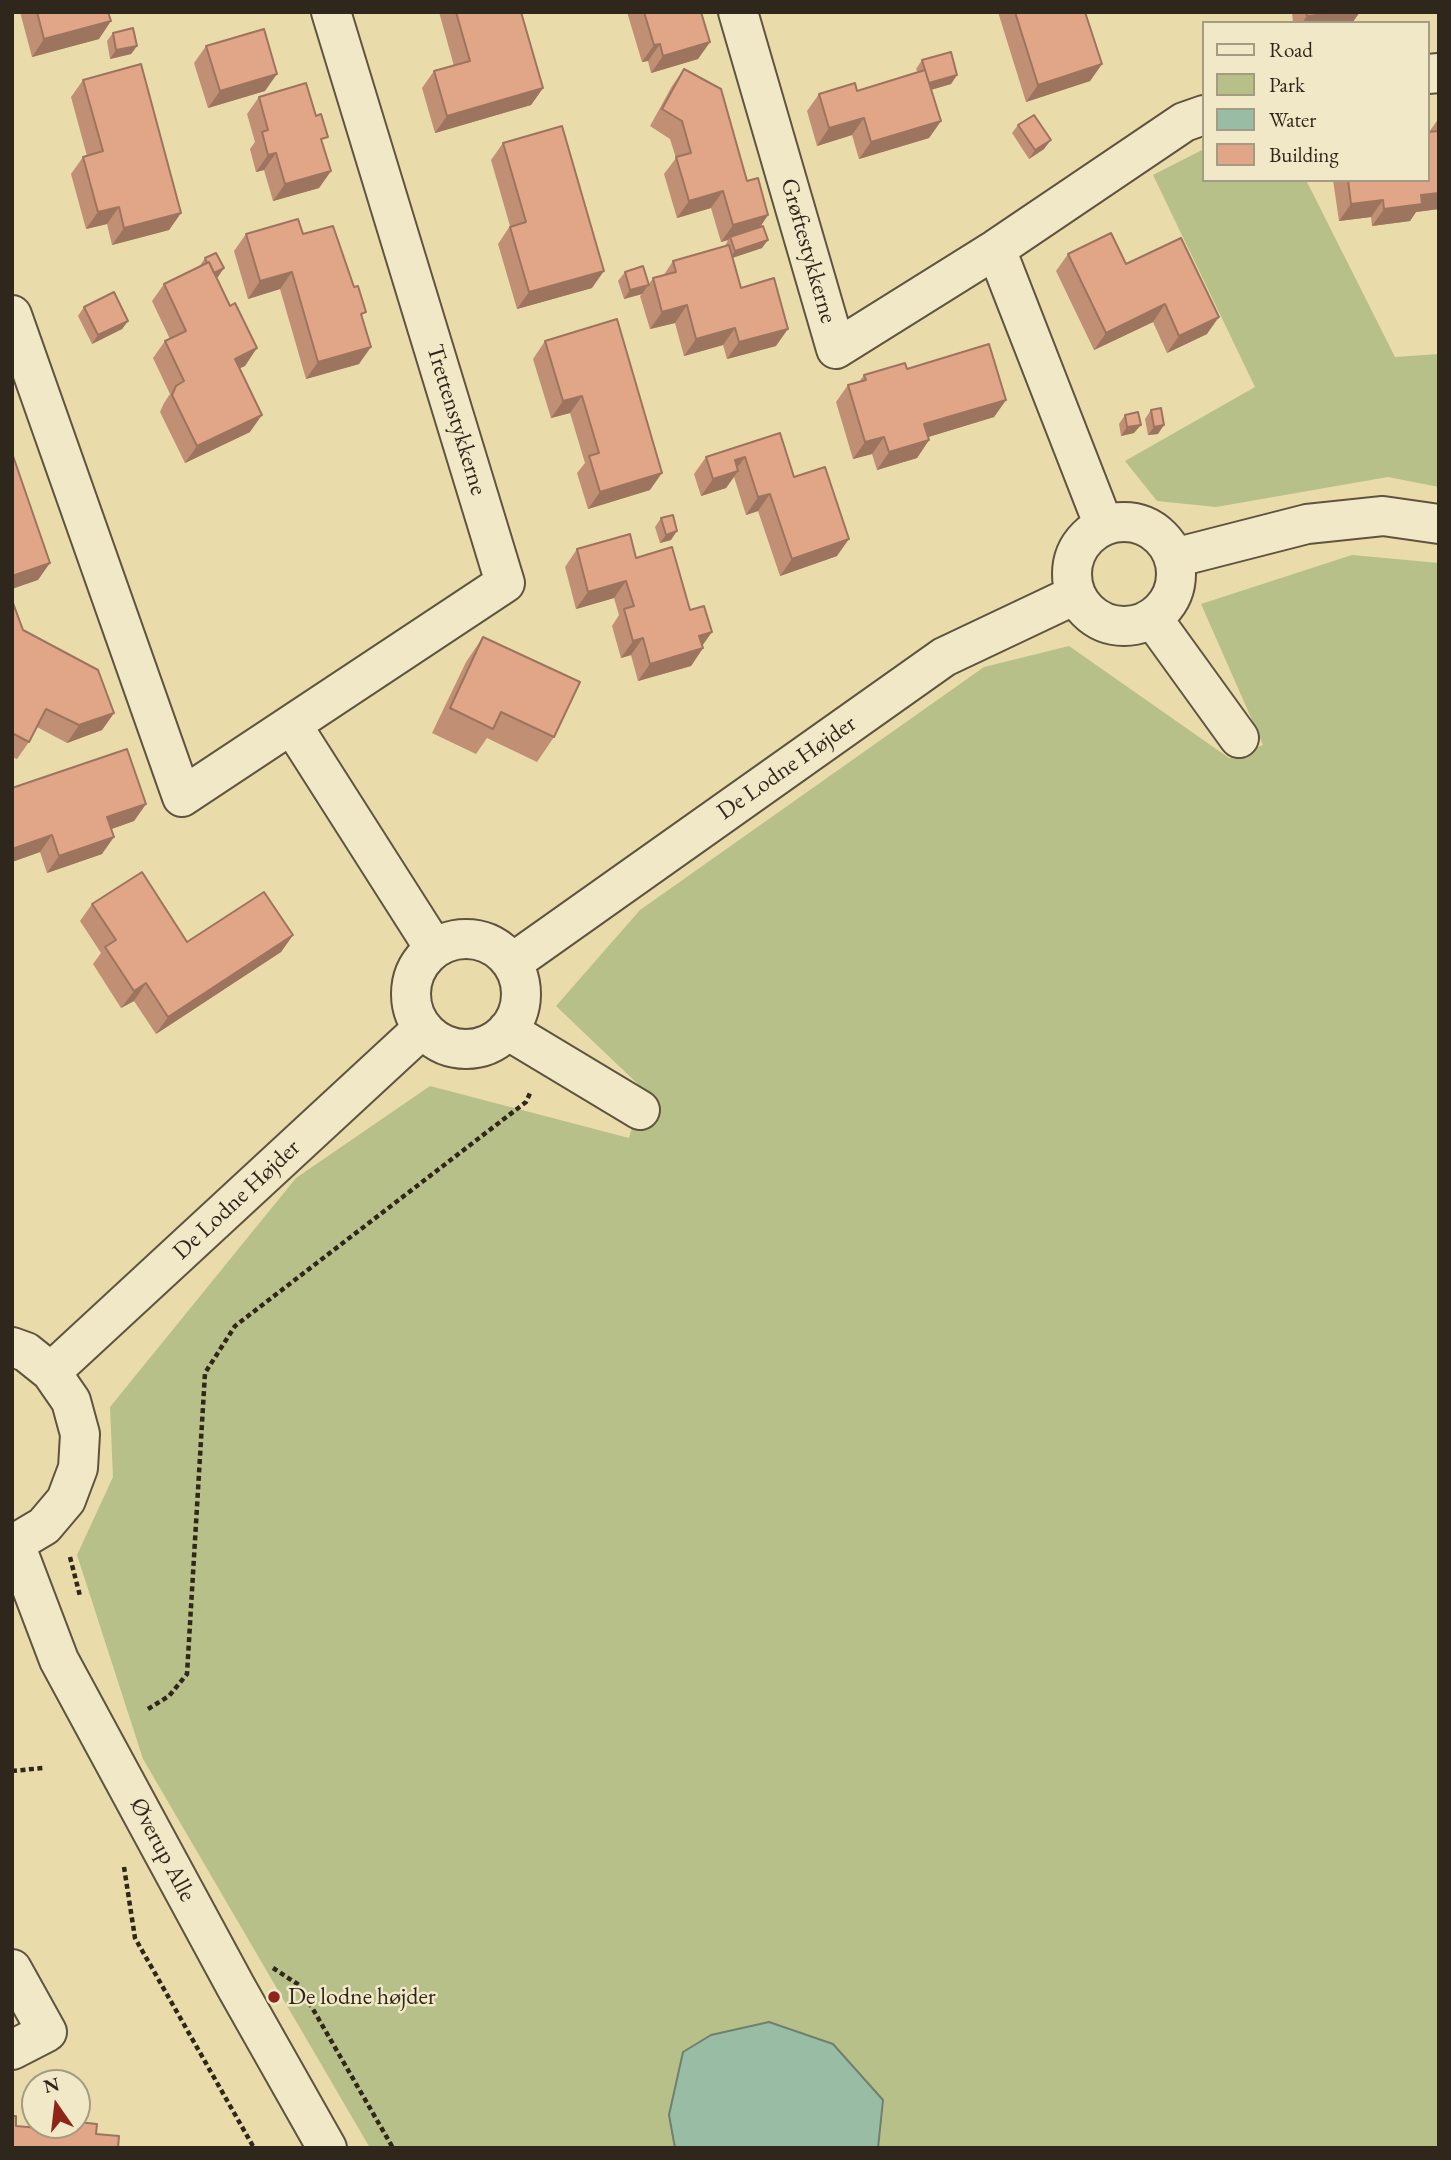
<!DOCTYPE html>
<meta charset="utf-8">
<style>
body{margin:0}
#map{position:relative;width:1451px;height:2160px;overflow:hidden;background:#e9dbaa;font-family:"EB Garamond",serif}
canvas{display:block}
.frame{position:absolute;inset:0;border:14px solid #30271c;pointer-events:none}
.legend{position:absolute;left:1202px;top:21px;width:228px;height:161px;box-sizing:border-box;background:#f1e8c8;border:2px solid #a49b83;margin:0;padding:9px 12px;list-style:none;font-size:21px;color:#30271c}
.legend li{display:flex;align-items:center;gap:14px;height:35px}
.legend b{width:35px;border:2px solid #a49b83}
.north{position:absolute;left:21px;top:2069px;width:70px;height:70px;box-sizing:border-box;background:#f1e8c8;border:2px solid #a49b83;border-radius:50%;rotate:346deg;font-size:19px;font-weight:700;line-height:28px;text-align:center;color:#30271c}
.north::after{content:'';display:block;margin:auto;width:24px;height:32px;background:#8f2418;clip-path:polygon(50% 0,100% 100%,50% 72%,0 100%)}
</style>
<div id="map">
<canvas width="1451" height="2160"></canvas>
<div class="frame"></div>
<ul class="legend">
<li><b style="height:9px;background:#f1e8c8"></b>Road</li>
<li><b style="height:19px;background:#b7c088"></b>Park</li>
<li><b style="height:19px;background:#99bca4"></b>Water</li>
<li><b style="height:19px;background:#e0a687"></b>Building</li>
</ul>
<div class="north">N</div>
</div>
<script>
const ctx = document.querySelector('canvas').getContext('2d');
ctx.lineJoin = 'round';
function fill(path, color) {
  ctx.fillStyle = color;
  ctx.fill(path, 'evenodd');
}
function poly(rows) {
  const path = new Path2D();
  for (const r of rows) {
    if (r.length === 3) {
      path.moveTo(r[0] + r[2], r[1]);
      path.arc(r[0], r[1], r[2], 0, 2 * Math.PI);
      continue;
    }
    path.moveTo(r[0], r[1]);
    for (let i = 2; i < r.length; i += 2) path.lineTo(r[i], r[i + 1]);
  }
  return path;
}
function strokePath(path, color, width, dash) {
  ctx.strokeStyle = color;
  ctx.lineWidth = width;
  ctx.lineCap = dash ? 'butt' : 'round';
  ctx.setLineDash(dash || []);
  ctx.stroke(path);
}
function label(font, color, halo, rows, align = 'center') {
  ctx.font = font + ' "EB Garamond",serif';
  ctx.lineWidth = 5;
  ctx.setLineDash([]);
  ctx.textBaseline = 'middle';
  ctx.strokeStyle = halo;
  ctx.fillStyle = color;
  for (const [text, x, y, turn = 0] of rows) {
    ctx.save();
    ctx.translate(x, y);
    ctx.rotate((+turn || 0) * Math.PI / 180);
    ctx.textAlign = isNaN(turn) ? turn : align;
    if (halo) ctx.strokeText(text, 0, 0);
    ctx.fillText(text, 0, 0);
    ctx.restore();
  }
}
fill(poly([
 [1204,149,1204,180,1306,180,1395,357,1439,354,1439,487,1388,477,1216,507,1157,501,1125,461,1255,387,1153,175],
 [1352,555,1439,563,1439,2148,370,2148,143,1759,77,1555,113,1477,110,1407,296,1178,430,1086,629,1138,643,1089,556,1006,640,910,984,667,1069,646,1229,758,1263,745,1201,604]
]), '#b7c088');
const water = poly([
 [769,2022,833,2044,883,2100,878,2148,675,2148,669,2115,683,2052,711,2035,769,2022]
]);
fill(water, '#99bca4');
strokePath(water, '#6f806e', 2);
const minor = poly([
 [738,12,836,349,996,249,1184,122,1204,115],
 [1428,74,1439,73],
 [996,249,1104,526],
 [12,315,182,797,505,583,331,12],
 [1124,574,52],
 [1174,558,1307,524,1383,516,1439,524],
 [1153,619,1239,738],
 [292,725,434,948],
 [466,994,55],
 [512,963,944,657,1075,595],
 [507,1030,640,1110],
 [12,1347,26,1352,51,1372,71,1401,80,1434,78,1468,66,1500,44,1526,12,1545],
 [51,1372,423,1028],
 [15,1544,59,1660,236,1987,327,2148],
 [12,1969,47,2032,12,2050]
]);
strokePath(minor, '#5e5440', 42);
strokePath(poly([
 [70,1557,80,1596],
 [148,1709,169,1696,187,1674,205,1373,235,1326,526,1102,531,1091],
 [12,1771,43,1768],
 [124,1867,135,1938,254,2148],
 [273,1968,299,1985,393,2148]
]), '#30271c', 4.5, [5, 3.5]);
strokePath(minor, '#f1e8c8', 38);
fill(poly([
 [20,12,108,12,99,39,32,57],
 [439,12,521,12,543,88,531,105,435,133,422,88,434,71,454,66],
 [627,12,701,12,710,42,698,59,651,73,648,61,642,62],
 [998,12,1085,12,1102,64,1090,81,1026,102],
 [1292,12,1360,12,1352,23,1293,23],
 [113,33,137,46,131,54,110,59,107,41],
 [206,46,265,91,208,108,194,63],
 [922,60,957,75,951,84,931,90,941,121,929,138,859,159,852,135,817,146,807,111,819,94,857,91,918,73,916,69],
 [684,69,747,181,768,215,760,227,762,248,732,258,741,288,776,346,727,359,723,345,684,356,675,323,650,329,640,296,642,294,624,299,618,281,625,272,649,284,653,278,663,276,673,261,725,246,728,240,721,242,711,208,677,218,664,174,676,158,670,139,650,126,672,86],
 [83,80,181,213,169,230,112,245,107,224,86,229,71,174,83,157,87,156,71,97],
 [259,97,323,144,331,171,319,188,273,201,264,170,256,172,250,149,255,142,247,114],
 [1439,118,1439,209,1416,212,1410,221,1372,226,1371,217,1339,221,1333,180,1428,180,1429,132],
 [1018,125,1044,149,1029,159,1012,133],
 [503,143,592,288,517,309,498,244,510,226,491,160],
 [246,234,303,234,362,317,359,364,306,379,280,289,248,299,234,251],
 [1068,254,1126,264,1207,334,1167,353,1153,322,1094,350,1056,271],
 [205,258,218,277,217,277,245,366,239,368,250,432,185,463,160,412,164,403,170,394,153,358,165,341,170,339,152,301,164,284,199,267],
 [84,307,128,321,122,329,92,344,78,316],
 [545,341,650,490,588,509,577,473,585,463,570,413,551,418,533,359],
 [907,369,1006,400,994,417,928,437,929,440,917,458,877,470,872,454,853,459,836,402,848,385,859,382,864,375],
 [1151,410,1158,434,1148,435,1145,419],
 [1125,415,1134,433,1121,436,1119,424],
 [780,433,794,477,837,556,780,576,758,511,746,515,734,477,726,488,701,496,694,474,706,457],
 [661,518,671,540,660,543,655,527],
 [577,549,636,558,690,610,703,648,691,666,638,681,631,655,621,658,612,626,619,615,614,598,576,609,565,567],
 [12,604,23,630,114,713,102,730,67,743,37,727,29,742,17,759,12,757],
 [483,637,554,737,537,762,487,738,476,754,432,733,466,662],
 [12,788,146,804,134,821,111,829,102,854,47,873,40,852,12,862],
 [92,904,187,942,293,935,281,952,156,1034,134,1001,121,1008,93,964,101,953,80,921],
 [59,2125,77,2125,96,2134,16,2126,56,2129]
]), '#c18f74');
fill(poly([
 [1343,12,1360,12,1352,23,1302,23,1307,16],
 [111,21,99,39,32,57,44,39],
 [710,42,698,59,651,73,663,56],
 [660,44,648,61,642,62,654,45],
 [137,46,131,54,110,59,116,50],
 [1102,64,1090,81,1026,102,1038,85],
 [277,74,265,91,208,108,220,91],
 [957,75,951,84,923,92,929,83],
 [543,88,531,105,435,133,447,116],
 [864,118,852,135,817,146,829,128],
 [941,121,929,138,859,159,871,142],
 [1051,140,1044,149,1029,159,1035,150],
 [276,153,264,170,256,172,268,155],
 [331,171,319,188,273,201,285,184],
 [723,191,711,208,677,218,689,201],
 [1439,193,1439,209,1416,212,1410,221,1372,226,1384,209,1421,195],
 [1383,200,1371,217,1339,221,1351,204],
 [119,207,107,224,86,229,98,212],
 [181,213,169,230,112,245,124,228],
 [768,215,756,233,730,237,728,240,721,242,733,225],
 [768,240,762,248,729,259,735,251],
 [224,268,218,277,206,282,213,273],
 [604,271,592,288,517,309,529,292],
 [292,272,280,289,248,299,260,281],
 [648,285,642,294,624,299,630,290],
 [1165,304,1153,322,1094,350,1106,333],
 [687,305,675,323,650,329,662,312],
 [1219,317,1207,334,1167,353,1179,336],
 [128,321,122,329,92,344,98,335],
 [735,328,723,345,684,356,696,339],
 [788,329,776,346,727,359,739,342],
 [371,347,359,364,306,379,318,362],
 [257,348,245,366,223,376,235,359],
 [582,396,570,413,551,418,563,401],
 [1006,400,994,417,912,442,924,424],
 [262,415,250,432,185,463,197,446],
 [1141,425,1134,433,1121,436,1127,427],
 [1164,425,1158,434,1148,435,1154,427],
 [884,437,872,454,853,459,865,442],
 [929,440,917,458,877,470,889,452],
 [745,457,734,472,738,471,726,488,701,496,713,479,735,460],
 [662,473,650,490,588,509,600,492],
 [770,494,758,511,746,515,758,497],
 [677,531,671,540,660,543,666,535],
 [849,539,837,556,780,576,792,559],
 [50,563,38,580,12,589,12,576],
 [626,581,614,598,576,609,588,592],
 [712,632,700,649,699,636],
 [643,638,631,655,621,658,633,641],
 [703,648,691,666,638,681,650,664],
 [114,713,102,730,67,743,79,725],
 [146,804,134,821,95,835,107,817],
 [52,835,40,852,12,862,12,849],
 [114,837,102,854,47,873,59,856],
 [293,935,281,952,156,1034,168,1017],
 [146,983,134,1001,121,1008,134,991]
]), '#9d745e');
const building = poly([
 [37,12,108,12,111,21,44,39,37,12],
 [456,12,521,12,543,88,447,116,434,71,470,61,456,12],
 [644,12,701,12,710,42,663,56,660,44,654,45,644,12],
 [1015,12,1085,12,1102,64,1038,85,1015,12],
 [1306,12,1343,12,1307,16,1306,12],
 [133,28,137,46,116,50,113,33,133,28],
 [264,29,277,74,220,91,206,46,264,29],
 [951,52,957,75,929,83,922,60,951,52],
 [141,64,181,213,124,228,119,207,98,212,83,157,103,151,83,80,141,64],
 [684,69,721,89,747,181,758,178,768,215,733,225,723,191,689,201,676,157,691,153,682,121,662,109,684,69],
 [925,70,941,121,871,142,864,118,829,128,819,94,855,83,857,91,925,70],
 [306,83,316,116,321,114,328,137,321,139,331,171,285,184,276,153,268,155,262,132,268,130,259,97,306,83],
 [1034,115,1051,140,1035,150,1018,125,1034,115],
 [562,126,604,271,529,292,510,227,526,222,503,143,562,126],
 [1439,131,1439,193,1421,195,1422,204,1384,209,1383,200,1351,204,1348,180,1428,180,1428,132,1439,131],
 [298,219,303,234,333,226,354,287,358,286,366,312,361,314,371,347,318,362,292,272,260,281,246,234,298,219],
 [763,226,768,240,735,251,730,237,763,226],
 [1111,233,1126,264,1181,238,1219,317,1179,336,1165,304,1106,333,1068,254,1111,233],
 [729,245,741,288,774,278,788,329,739,342,735,328,696,339,687,305,662,312,653,278,676,272,673,261,729,245],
 [216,253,224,268,214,273,209,262,207,263,205,258,216,253],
 [209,262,230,306,235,303,257,348,235,359,262,415,197,446,172,395,176,386,184,381,165,341,186,331,164,284,209,262],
 [643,266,649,285,630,290,625,272,643,266],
 [114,292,128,321,98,335,84,307,114,292],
 [617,319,662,473,600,492,589,456,599,453,582,396,563,401,545,341,617,319],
 [989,344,1006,400,924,424,929,440,889,452,884,437,865,442,848,385,866,380,864,375,905,363,907,369,989,344],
 [1161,408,1164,425,1154,427,1151,410,1161,408],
 [1138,412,1141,425,1127,427,1125,415,1138,412],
 [780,433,794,477,825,467,849,539,792,559,770,494,758,497,745,457,735,460,738,471,713,479,706,457,780,433],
 [12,453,50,563,12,576,12,453],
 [673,515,677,531,666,535,661,518,673,515],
 [630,534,636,558,672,547,690,610,704,606,712,632,699,636,703,648,650,664,643,638,633,641,624,609,634,606,626,581,588,592,577,549,630,534],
 [13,603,23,630,98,670,114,713,79,725,46,709,29,742,12,733,12,604,13,603],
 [483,637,580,682,554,737,501,712,493,729,450,708,483,637],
 [127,749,146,804,107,817,114,837,59,856,52,835,12,849,12,788,127,749],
 [142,872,187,942,264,892,293,935,168,1017,146,983,134,991,105,947,116,940,92,904,142,872],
 [12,2116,16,2116,16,2126,62,2130,62,2125,77,2125,77,2122,97,2124,96,2134,119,2136,118,2148,12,2148,12,2116]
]);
fill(building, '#e0a687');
strokePath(building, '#9d745e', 2);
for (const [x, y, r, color] of [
 [274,1997,7,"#8f2418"]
]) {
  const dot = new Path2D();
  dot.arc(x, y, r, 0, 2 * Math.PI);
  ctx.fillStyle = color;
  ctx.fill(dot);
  strokePath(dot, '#f1e8c8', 2.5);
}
label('24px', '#30271c', '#f1e8c8', [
 ["Grøftestykkerne",808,251,74],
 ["Trettenstykkerne",456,420,73],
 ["De Lodne Højder",787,768,-35],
 ["De Lodne Højder",237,1200,-43],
 ["Øverup Alle",162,1850,62]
]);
label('24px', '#30271c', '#f1e8c8', [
 ["De lodne højder",288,1997]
], 'left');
</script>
